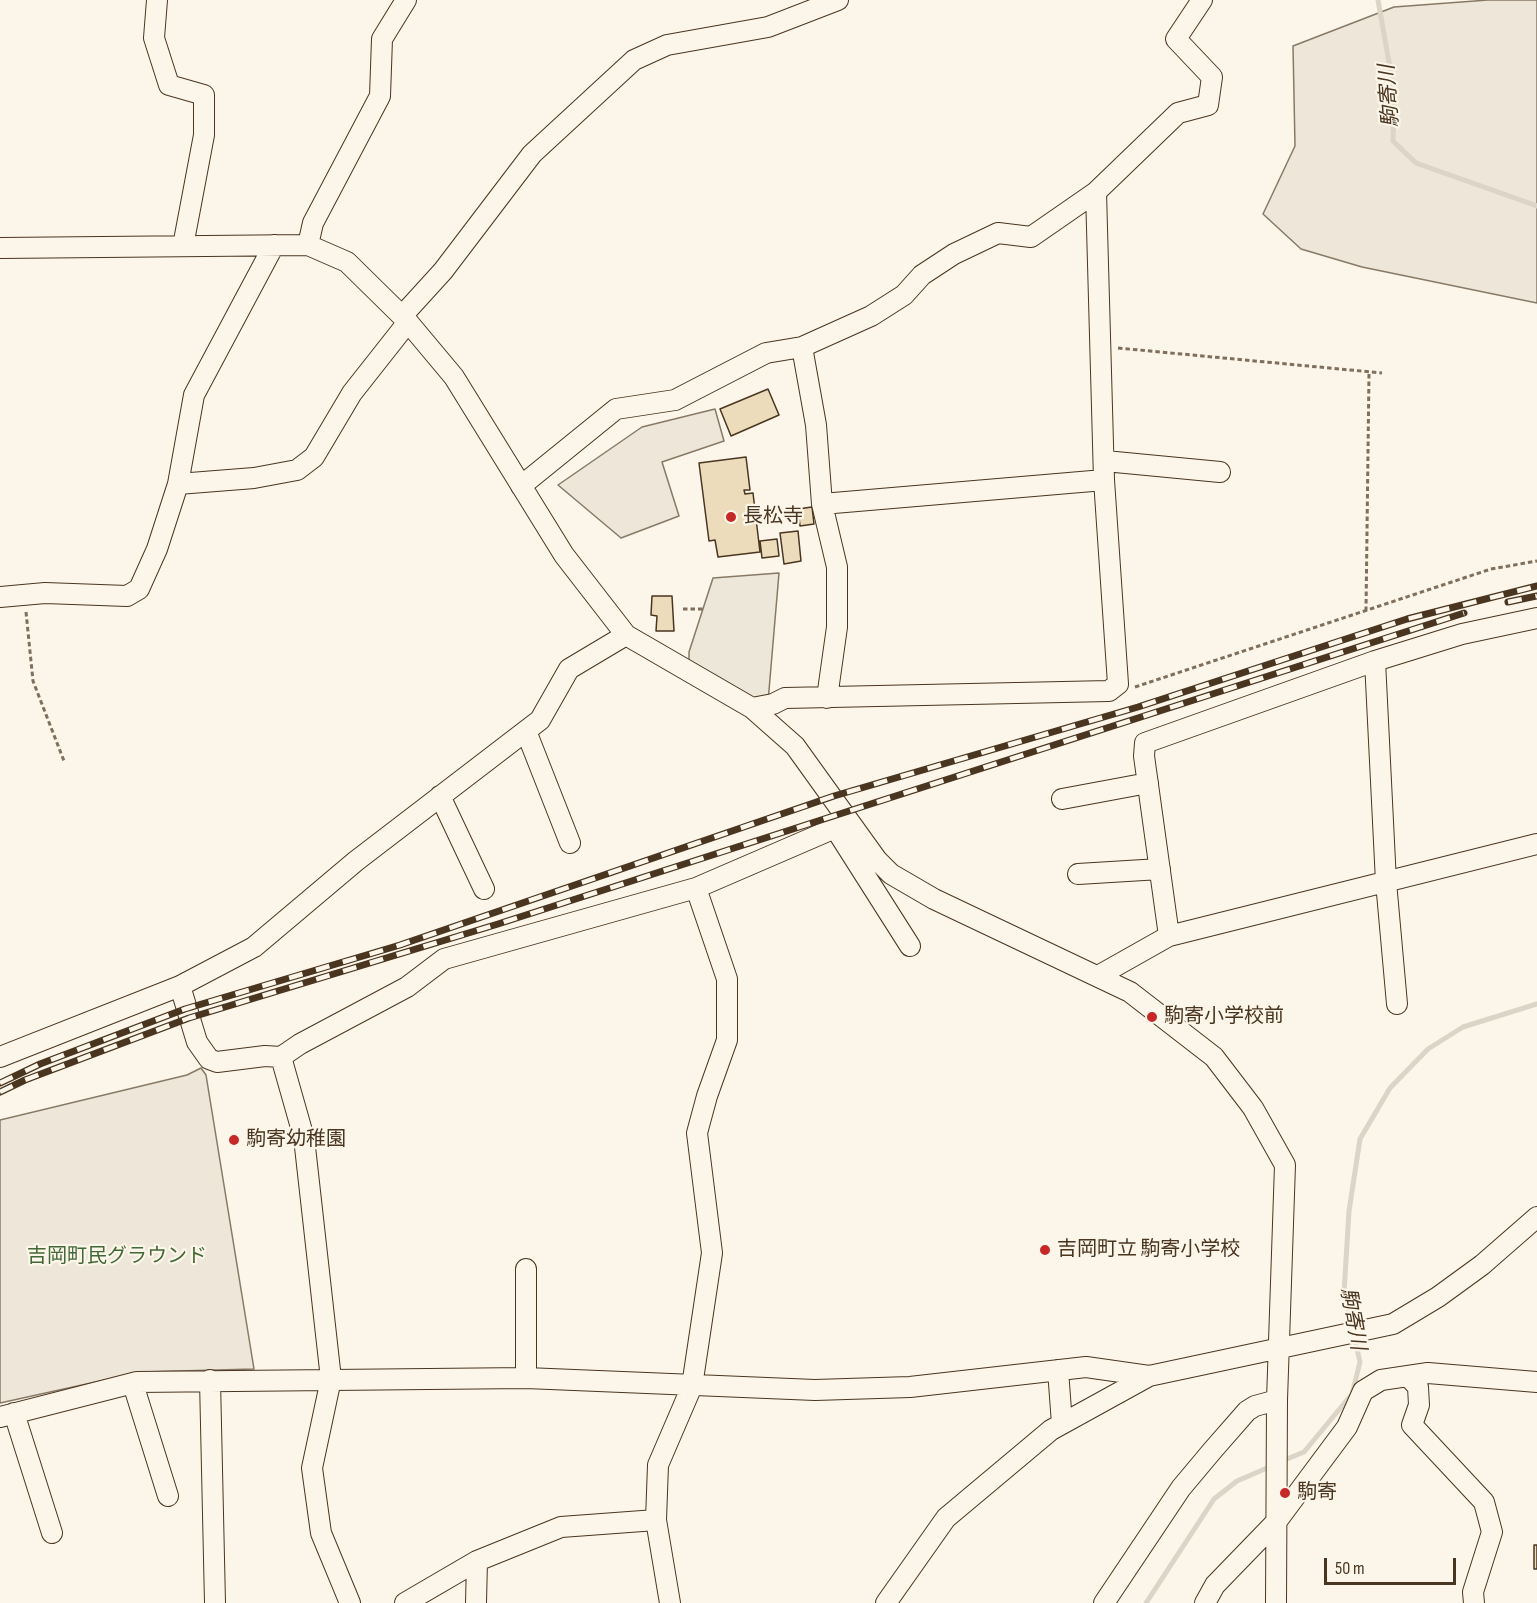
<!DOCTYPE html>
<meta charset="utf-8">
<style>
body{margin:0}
#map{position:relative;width:1537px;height:1603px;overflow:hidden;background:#fbf6e9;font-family:"Sofia Sans Condensed",sans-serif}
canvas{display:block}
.scale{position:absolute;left:1324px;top:1558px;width:132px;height:27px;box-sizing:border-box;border:3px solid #4a3520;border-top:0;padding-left:8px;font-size:18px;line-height:21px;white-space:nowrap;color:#4a3520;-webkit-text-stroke:4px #fbf6e9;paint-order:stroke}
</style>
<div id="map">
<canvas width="1537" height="1603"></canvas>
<div class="scale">50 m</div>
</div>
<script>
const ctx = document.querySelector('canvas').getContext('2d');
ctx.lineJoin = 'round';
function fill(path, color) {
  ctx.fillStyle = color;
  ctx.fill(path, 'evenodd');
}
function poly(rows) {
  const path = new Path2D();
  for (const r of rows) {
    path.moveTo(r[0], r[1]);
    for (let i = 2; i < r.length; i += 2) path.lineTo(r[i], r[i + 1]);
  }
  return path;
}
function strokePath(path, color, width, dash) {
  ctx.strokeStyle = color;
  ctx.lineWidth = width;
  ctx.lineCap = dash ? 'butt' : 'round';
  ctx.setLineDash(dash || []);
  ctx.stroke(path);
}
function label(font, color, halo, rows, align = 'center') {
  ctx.font = font + ' "Sofia Sans Condensed","Noto Sans JP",sans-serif';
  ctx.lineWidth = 4.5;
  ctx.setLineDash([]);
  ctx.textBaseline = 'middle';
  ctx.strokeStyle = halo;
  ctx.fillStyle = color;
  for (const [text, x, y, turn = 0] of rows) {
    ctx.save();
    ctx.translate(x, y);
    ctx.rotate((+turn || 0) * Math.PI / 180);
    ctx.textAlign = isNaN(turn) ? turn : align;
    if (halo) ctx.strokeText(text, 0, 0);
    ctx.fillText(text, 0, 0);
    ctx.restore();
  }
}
const green = poly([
 [1488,0,1537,0,1537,303,1362,267,1301,249,1263,214,1295,146,1293,46,1394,7,1488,0],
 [715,409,724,441,662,462,679,516,621,538,558,485,642,427,715,409],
 [201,1068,206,1075,254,1369,141,1372,0,1403,0,1120,187,1075,201,1068]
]);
fill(green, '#ede6d9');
strokePath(green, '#887966', 1.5);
const parking = poly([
 [779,573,768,702,754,703,689,663,689,652,713,578,779,573]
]);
fill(parking, '#ede7d9');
strokePath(parking, '#887966', 1.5);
strokePath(poly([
 [1378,0,1394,91,1393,141,1416,163,1537,206],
 [1282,1461,1304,1452,1352,1394,1360,1362,1344,1293,1349,1211,1360,1139,1390,1088,1428,1049,1463,1027,1537,1004],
 [1146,1603,1214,1499,1237,1481,1274,1465]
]), '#dcd4c6', 5);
const building = poly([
 [768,389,779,415,731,436,720,409,768,389],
 [746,457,750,490,744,490,745,494,753,493,760,552,718,557,715,540,709,541,699,463,746,457],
 [812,507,814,524,800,526,798,509,812,507],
 [798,531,801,561,784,564,780,533,798,531],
 [777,539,779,556,762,558,760,541,777,539],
 [652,596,672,596,674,631,656,631,657,616,651,615,652,596],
 [1534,1545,1537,1545,1537,1569,1534,1569,1534,1545]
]);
fill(building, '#ecdcbc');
strokePath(building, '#4a3520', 1.5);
const minor = poly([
 [157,0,154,38,169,85,204,95,204,135,183,246],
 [308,245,313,223,380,96,382,39,406,0],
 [0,248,308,245,347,262,408,322,454,377,564,555,626,635,752,708,795,746,877,860,891,874,934,899,1130,992,1214,1057,1253,1108,1285,1165,1277,1400,1276,1603],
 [402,316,443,271,532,154,634,60,667,45,768,27,838,0],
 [802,347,816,425,822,504,837,567,837,627,827,698],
 [1105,461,1220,472],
 [178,484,254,478,297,470,314,457,352,393,408,322],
 [521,486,616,409,675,400,766,353,802,347,871,316,904,295,922,275,954,254,998,233,1031,237,1096,192,1178,113,1208,105,1212,77,1176,39,1202,0],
 [822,504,1104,480],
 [0,597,45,593,127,596,139,589,157,549,178,484,194,395,274,245],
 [1375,661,1386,882,1397,1004],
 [752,708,773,704,785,698,1109,691,1118,684,1104,480,1096,192],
 [526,731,570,843],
 [440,796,484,889],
 [1062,799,1148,783],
 [1078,874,1160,869],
 [696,888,835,828,910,946],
 [1169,936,1144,756,1145,743,1375,661,1462,634,1537,618],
 [1098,976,1169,936,1537,844],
 [180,986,197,1042,209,1059,217,1062,265,1056,281,1057,300,1044,407,987,444,959,696,888,727,979,727,1040,707,1096,697,1133,712,1253,692,1386,658,1465,656,1520,670,1603],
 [0,1057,180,986,254,947,356,861,540,720,569,669,626,635],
 [281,1057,304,1138,331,1379,312,1468,321,1533,350,1603],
 [526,1269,526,1378],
 [1058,1370,1062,1424],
 [1408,1376,1418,1387,1419,1405,1412,1425,1484,1502,1492,1532,1473,1592,1474,1603],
 [210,1380,215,1603],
 [133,1384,168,1496],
 [14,1413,52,1533],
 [0,1417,137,1382,526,1378,815,1390,910,1387,1086,1367,1149,1376],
 [405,1603,477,1561,561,1527,656,1520],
 [476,1603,477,1561],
 [886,1603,946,1518,1051,1430,1149,1376,1393,1324,1438,1297,1482,1265,1537,1217],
 [1104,1603,1181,1488,1212,1451,1247,1411,1255,1406,1277,1400],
 [1205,1603,1215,1585,1277,1521,1347,1427,1363,1391,1381,1380,1428,1373,1537,1382]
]);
strokePath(minor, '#4a3520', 22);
strokePath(poly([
 [1118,348,1382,373],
 [683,609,703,609],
 [1366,611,1369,373],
 [26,612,33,681,64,761],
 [1135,687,1491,569,1537,561]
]), '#7f6f5c', 3, [4.5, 3]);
strokePath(minor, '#fbf6e9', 20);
const rail = poly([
 [1508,602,1537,596],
 [0,1083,40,1064,185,1009,400,945,834,796,1138,707,1407,619,1537,586],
 [0,1092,25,1080,189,1018,498,924,1464,613]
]);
strokePath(rail, '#4a3520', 7);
strokePath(rail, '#fbf6e9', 4.5, [14]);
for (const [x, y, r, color] of [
 [731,517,6,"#c62828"],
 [1152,1017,6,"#c62828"],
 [234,1140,6,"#c62828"],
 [1045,1250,6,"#c62828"],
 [1285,1493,6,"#c62828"]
]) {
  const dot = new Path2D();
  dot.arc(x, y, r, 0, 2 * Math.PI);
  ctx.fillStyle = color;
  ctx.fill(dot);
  strokePath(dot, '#fbf6e9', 2);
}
label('20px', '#4a3520', '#fbf6e9', [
 ["長松寺",743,517],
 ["駒寄小学校前",1164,1017],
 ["駒寄幼稚園",246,1140],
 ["吉岡町立 駒寄小学校",1057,1250],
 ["駒寄",1297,1493]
], 'left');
label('20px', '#436837', '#fbf6e9', [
 ["吉岡町民グラウンド",117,1257]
]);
label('italic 21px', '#4a3520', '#fbf6e9', [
 ["駒寄川",1390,96,-94],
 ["駒寄川",1352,1319,80]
]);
</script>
